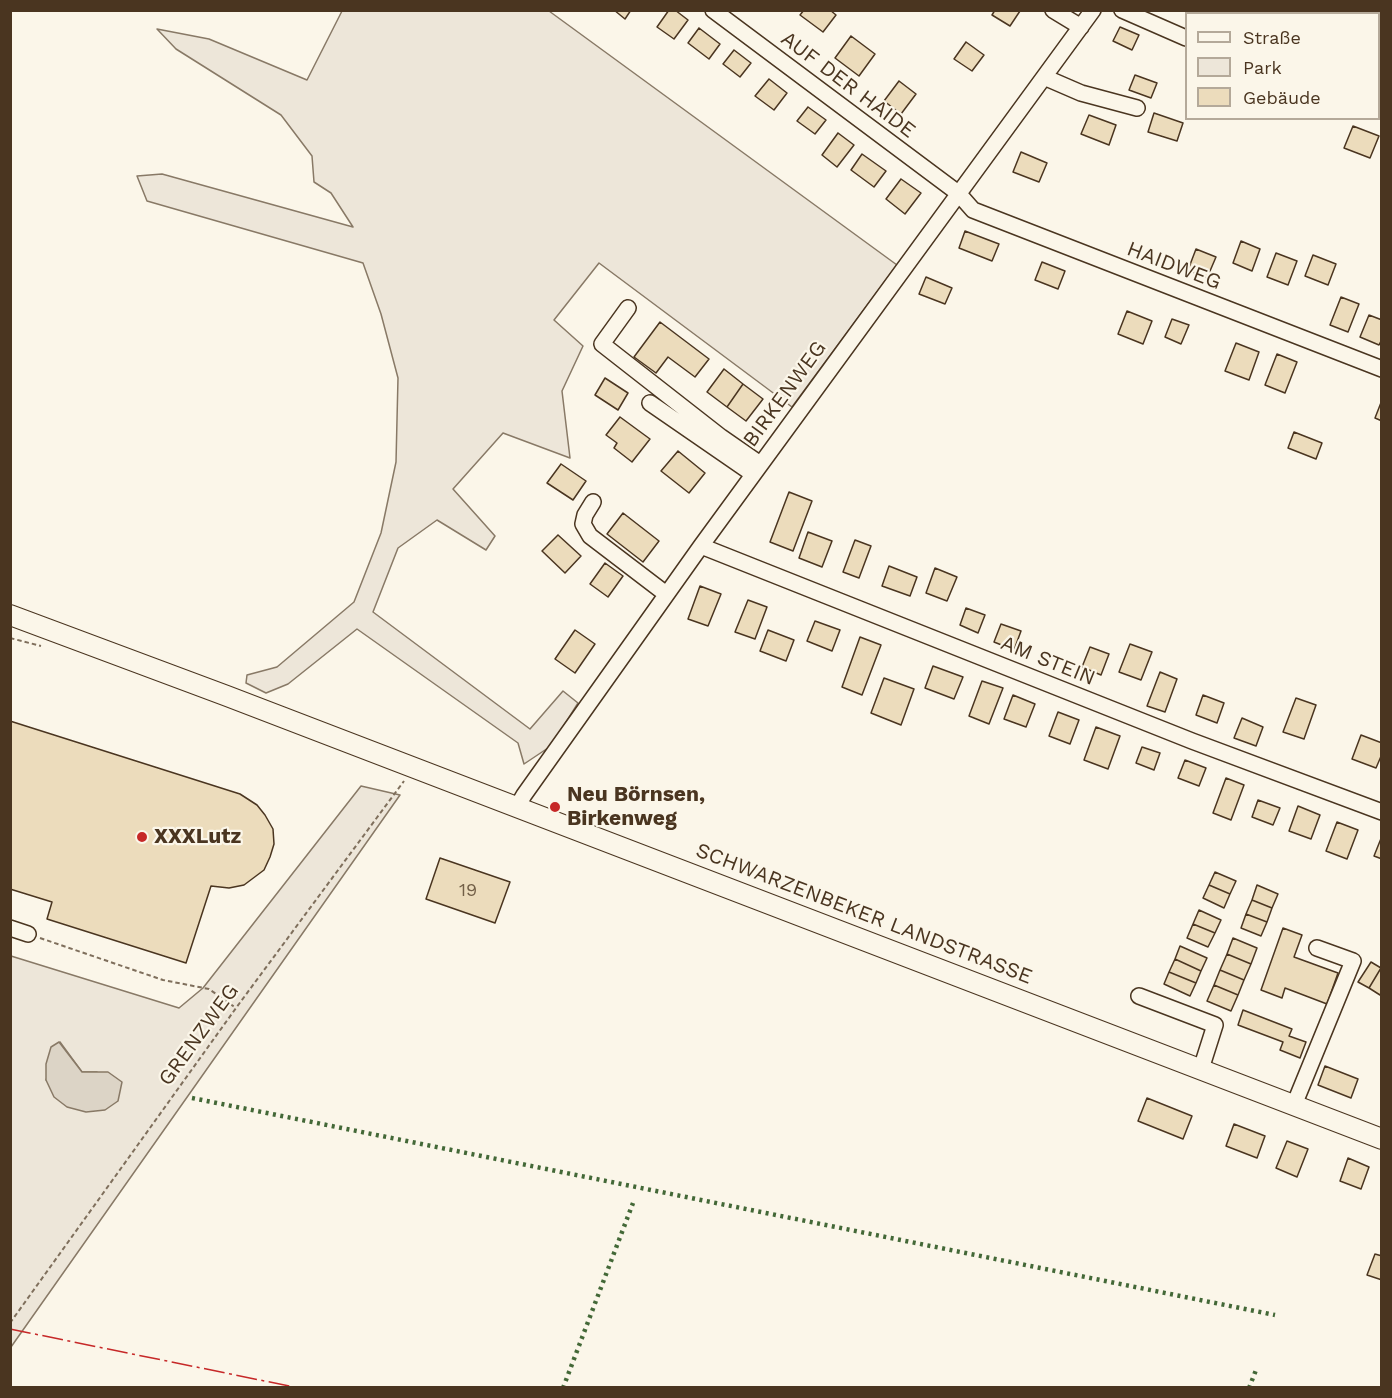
<!DOCTYPE html>
<meta charset="utf-8">
<style>
body{margin:0}
#map{position:relative;width:1392px;height:1398px;overflow:hidden;background:#fbf6e9;font-family:"Work Sans",sans-serif}
canvas{display:block}
.frame{position:absolute;inset:0;border:12px solid #4a3520;pointer-events:none}
.legend{position:absolute;left:1185px;top:12px;width:195px;height:108px;box-sizing:border-box;background:#fbf6e9;border:2px solid #b4a999;margin:0;padding:8px 10px;list-style:none;font-size:18px;color:#4a3520}
.legend li{display:flex;align-items:center;gap:12px;height:30px}
.legend b{width:30px;border:2px solid #b4a999}
</style>
<div id="map">
<canvas width="1392" height="1398"></canvas>
<div class="frame"></div>
<ul class="legend">
<li><b style="height:8px;background:#fbf6e9"></b>Straße</li>
<li><b style="height:16px;background:#ede6d9"></b>Park</li>
<li><b style="height:16px;background:#ecdcbc"></b>Gebäude</li>
</ul>
</div>
<script>
const ctx = document.querySelector('canvas').getContext('2d');
ctx.lineJoin = 'round';
function fill(path, color) {
  ctx.fillStyle = color;
  ctx.fill(path, 'evenodd');
}
function poly(rows) {
  const path = new Path2D();
  for (const r of rows) {
    path.moveTo(r[0], r[1]);
    for (let i = 2; i < r.length; i += 2) path.lineTo(r[i], r[i + 1]);
  }
  return path;
}
function strokePath(path, color, width, dash) {
  ctx.strokeStyle = color;
  ctx.lineWidth = width;
  ctx.lineCap = dash ? 'butt' : 'round';
  ctx.setLineDash(dash || []);
  ctx.stroke(path);
}
function label(font, color, halo, rows, align = 'center') {
  ctx.font = font + ' "Work Sans",sans-serif';
  ctx.lineWidth = 4.5;
  ctx.setLineDash([]);
  ctx.textBaseline = 'middle';
  ctx.strokeStyle = halo;
  ctx.fillStyle = color;
  for (const [text, x, y, turn = 0] of rows) {
    ctx.save();
    ctx.translate(x, y);
    ctx.rotate((+turn || 0) * Math.PI / 180);
    ctx.textAlign = isNaN(turn) ? turn : align;
    if (halo) ctx.strokeText(text, 0, 0);
    ctx.fillText(text, 0, 0);
    ctx.restore();
  }
}
const green = poly([
 [342,11,549,11,897,265,792,407,599,263,554,320,583,346,562,391,570,458,503,433,453,489,495,536,486,550,437,520,398,548,373,612,530,729,563,691,578,703,551,746,524,764,518,743,357,629,288,684,266,693,246,683,247,675,277,667,354,602,381,533,396,462,398,378,381,314,363,263,147,201,137,176,162,174,353,227,331,193,314,182,312,156,281,115,176,49,157,29,209,39,307,80,342,11],
 [361,786,400,795,11,1347,11,956,179,1008,203,988,361,786],
 [60,1042,82,1072,97,1072,46,1080,60,1042]
]);
fill(green, '#ede6d9');
strokePath(green, '#887966', 1.5);
const water = poly([
 [59,1042,82,1072,108,1072,122,1082,118,1101,105,1110,86,1112,67,1107,54,1097,46,1080,46,1064,51,1047,59,1042]
]);
fill(water, '#dcd4c6');
strokePath(water, '#887966', 1.5);
const building = poly([
 [614,10,631,10,625,19,614,10],
 [669,10,675,10,688,20,674,39,657,27,669,10],
 [804,10,830,10,836,15,823,32,800,15,804,10],
 [995,10,1020,10,1020,11,1010,26,992,15,995,10],
 [1297,10,1318,10,1317,14,1295,14,1297,10],
 [1120,27,1139,35,1132,50,1113,41,1120,27],
 [699,28,720,44,709,59,688,43,699,28],
 [851,36,875,54,859,76,835,58,851,36],
 [966,42,984,55,972,71,954,59,966,42],
 [734,50,751,63,740,77,723,64,734,50],
 [1135,75,1157,83,1151,98,1129,90,1135,75],
 [769,79,787,93,774,110,755,96,769,79],
 [899,81,916,94,901,114,884,101,899,81],
 [808,107,826,120,815,134,797,121,808,107],
 [1154,113,1183,123,1177,141,1148,132,1154,113],
 [1089,115,1116,125,1109,145,1081,134,1089,115],
 [1353,126,1379,136,1370,158,1344,148,1353,126],
 [838,133,854,145,837,167,822,155,838,133],
 [1021,152,1047,163,1039,182,1013,172,1021,152],
 [862,154,886,171,874,187,851,170,862,154],
 [901,179,921,193,905,214,886,199,901,179],
 [965,231,999,244,992,261,959,248,965,231],
 [1241,241,1260,249,1252,271,1233,263,1241,241],
 [1196,249,1216,257,1207,278,1188,270,1196,249],
 [1276,253,1297,261,1288,285,1267,277,1276,253],
 [1313,255,1336,264,1328,285,1305,276,1313,255],
 [1042,262,1065,271,1058,289,1035,280,1042,262],
 [926,277,952,288,945,304,919,294,926,277],
 [1341,297,1359,304,1348,332,1330,325,1341,297],
 [1127,311,1152,321,1143,344,1118,334,1127,311],
 [1369,315,1382,320,1382,339,1379,345,1360,337,1369,315],
 [1172,319,1189,325,1181,344,1165,337,1172,319],
 [660,322,709,359,695,377,668,357,656,373,634,357,660,322],
 [1236,343,1259,352,1249,380,1225,371,1236,343],
 [1277,354,1297,362,1285,393,1265,385,1277,354],
 [724,369,743,384,727,407,707,392,724,369],
 [605,378,628,393,618,410,595,395,605,378],
 [743,384,763,399,746,421,727,407,743,384],
 [1382,400,1382,421,1375,418,1382,400],
 [620,417,650,439,632,462,614,448,617,443,606,435,620,417],
 [1294,432,1322,443,1316,459,1288,448,1294,432],
 [678,451,705,473,689,493,661,471,678,451],
 [561,464,586,481,573,500,547,483,561,464],
 [789,492,812,501,793,551,770,542,789,492],
 [623,513,659,541,643,562,607,534,623,513],
 [808,532,832,541,822,567,799,558,808,532],
 [558,535,581,556,565,573,542,551,558,535],
 [855,540,871,546,859,578,843,572,855,540],
 [605,563,623,576,608,597,590,584,605,563],
 [889,566,917,577,910,596,882,586,889,566],
 [935,568,957,577,947,601,926,593,935,568],
 [700,586,721,594,708,626,688,619,700,586],
 [748,600,767,607,755,639,735,632,748,600],
 [966,608,985,615,978,633,960,625,966,608],
 [815,621,840,630,832,651,807,641,815,621],
 [1001,624,1021,631,1014,650,994,642,1001,624],
 [575,630,595,644,575,673,555,659,575,630],
 [768,630,794,640,786,661,760,651,768,630],
 [860,637,881,645,862,695,842,687,860,637],
 [1130,644,1152,652,1141,680,1119,672,1130,644],
 [1090,647,1109,654,1101,675,1082,667,1090,647],
 [933,666,963,677,954,699,925,688,933,666],
 [1160,672,1177,679,1165,712,1147,706,1160,672],
 [884,678,914,689,901,725,871,713,884,678],
 [982,681,1003,688,989,724,969,716,982,681],
 [1013,695,1035,704,1026,727,1004,719,1013,695],
 [1203,695,1224,703,1217,723,1196,715,1203,695],
 [1296,698,1316,705,1304,739,1283,732,1296,698],
 [1058,712,1079,720,1070,744,1049,736,1058,712],
 [1242,718,1263,727,1256,746,1234,738,1242,718],
 [10,721,240,794,257,805,265,815,273,829,274,844,270,857,264,870,244,885,229,888,211,886,186,963,47,919,52,902,10,889,10,721],
 [1096,727,1120,736,1108,769,1084,760,1096,727],
 [1361,735,1382,743,1382,754,1376,768,1352,759,1361,735],
 [1142,747,1160,753,1154,770,1136,763,1142,747],
 [1185,760,1206,768,1199,786,1178,778,1185,760],
 [1226,778,1244,785,1231,820,1213,813,1226,778],
 [1258,800,1280,808,1273,825,1252,817,1258,800],
 [1298,806,1320,815,1311,839,1289,831,1298,806],
 [1337,822,1358,830,1347,859,1326,851,1337,822],
 [1382,836,1382,859,1374,856,1382,836],
 [440,858,510,882,495,923,426,899,440,858],
 [1215,872,1236,881,1230,894,1209,885,1215,872],
 [1209,885,1230,894,1224,908,1203,898,1209,885],
 [1257,885,1278,894,1272,908,1252,900,1257,885],
 [1252,900,1272,908,1267,922,1246,914,1252,900],
 [1199,910,1221,920,1215,933,1193,924,1199,910],
 [1246,914,1267,922,1261,936,1241,928,1246,914],
 [1193,924,1215,933,1208,947,1187,938,1193,924],
 [1283,928,1302,935,1294,957,1338,973,1327,1004,1285,988,1282,998,1261,990,1283,928],
 [1233,938,1257,948,1251,964,1227,954,1233,938],
 [1180,946,1207,958,1201,971,1175,959,1180,946],
 [1227,954,1251,964,1244,980,1220,970,1227,954],
 [1175,959,1201,971,1196,983,1169,972,1175,959],
 [1371,962,1381,968,1369,988,1358,982,1371,962],
 [1381,968,1382,992,1380,995,1369,988,1381,968],
 [1220,970,1244,980,1238,995,1214,985,1220,970],
 [1169,972,1196,983,1190,996,1164,984,1169,972],
 [1214,985,1238,995,1231,1011,1207,1001,1214,985],
 [1243,1010,1292,1029,1289,1036,1306,1042,1300,1058,1280,1050,1283,1042,1238,1025,1243,1010],
 [1325,1066,1358,1079,1351,1098,1318,1085,1325,1066],
 [1147,1098,1192,1116,1183,1139,1138,1121,1147,1098],
 [1234,1124,1265,1136,1257,1158,1226,1146,1234,1124],
 [1287,1141,1308,1149,1297,1177,1276,1168,1287,1141],
 [1348,1158,1369,1167,1361,1189,1340,1181,1348,1158],
 [1375,1254,1382,1256,1382,1280,1367,1275,1375,1254]
]);
fill(building, '#ecdcbc');
strokePath(building, '#4a3520', 1.5);
const minor = poly([
 [713,10,958,193,973,210,1382,369],
 [1053,10,1081,27],
 [1122,10,1186,38],
 [1044,77,1081,93,1137,108],
 [628,308,602,344,721,437,760,464],
 [650,403,753,474],
 [593,502,585,515,583,524,590,536,666,594],
 [701,546,1192,741,1382,812],
 [517,807,524,795,701,546,1093,10],
 [10,928,28,934],
 [1139,996,1215,1025,1201,1069],
 [1294,1105,1353,961,1317,948]
]);
const major = poly([
 [10,615,227,696,1382,1139]
]);
strokePath(minor, '#4a3520', 18);
strokePath(major, '#4a3520', 22);
strokePath(poly([
 [10,638,41,646],
 [40,938,163,980,209,989,236,1008],
 [10,1323,236,1008,404,781]
]), '#7f6f5c', 2, [4.5, 3]);
strokePath(minor, '#fbf6e9', 15);
strokePath(major, '#fbf6e9', 20);
strokePath(poly([
 [192,1098,1275,1315],
 [563,1388,633,1203],
 [1249,1388,1256,1370]
]), '#436837', 4.5, [3, 4.5]);
strokePath(poly([
 [10,1329,299,1388]
]), '#c62828', 1.5, [21, 4.5, 3, 4.5]);
for (const [x, y, r, color] of [
 [555,807,6,"#c62828"],
 [142,837,6,"#c62828"]
]) {
  const dot = new Path2D();
  dot.arc(x, y, r, 0, 2 * Math.PI);
  ctx.fillStyle = color;
  ctx.fill(dot);
  strokePath(dot, '#fbf6e9', 2);
}
label('18px', '#725f47', null, [
 ["19",468,891]
]);
label('21px', '#4a3520', '#fbf6e9', [
 ["AUF DER HAIDE",848,85,37],
 ["HAIDWEG",1174,266,21],
 ["BIRKENWEG",785,394,-54],
 ["AM STEIN",1048,661,22],
 ["SCHWARZENBEKER LANDSTRASSE",864,914,21],
 ["GRENZWEG",199,1035,-54]
]);
label('bold 21px', '#4a3520', '#fbf6e9', [
 ["Neu Börnsen,",567,795],
 ["Birkenweg",567,819],
 ["XXXLutz",154,837]
], 'left');
</script>
